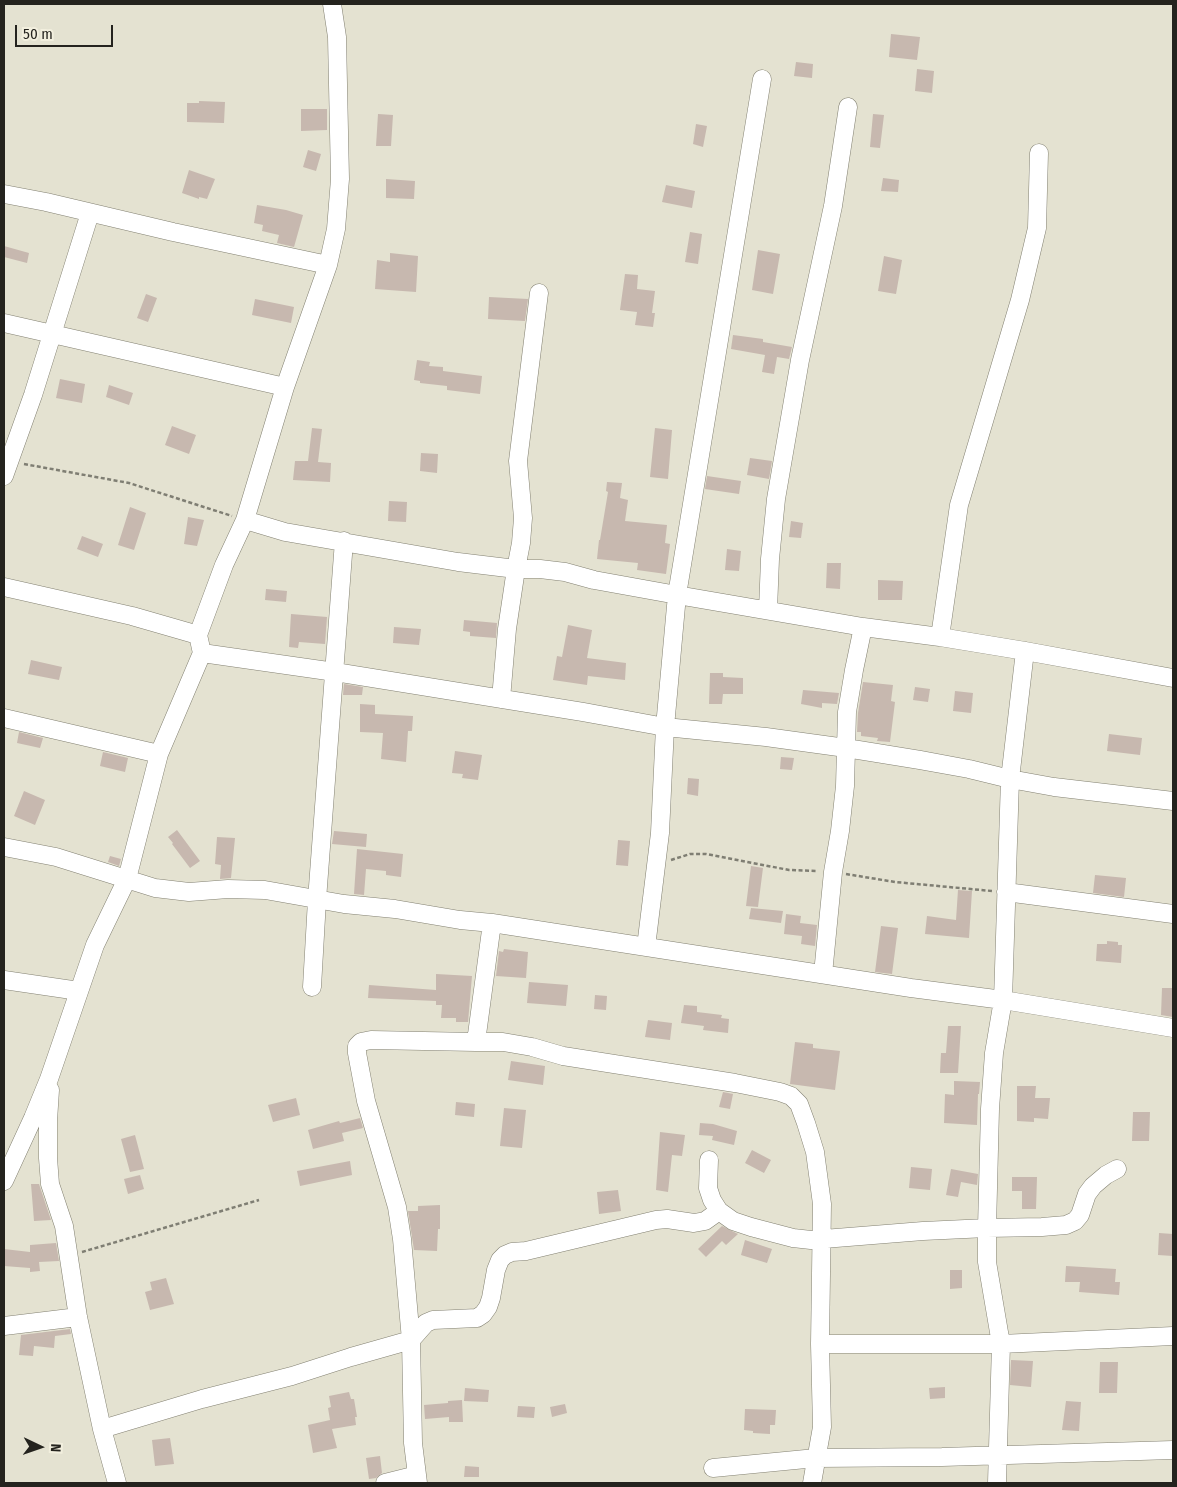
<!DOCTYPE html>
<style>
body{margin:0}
#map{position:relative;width:1177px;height:1487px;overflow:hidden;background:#e4e2d1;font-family:"Fira Sans Condensed",sans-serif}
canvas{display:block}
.frame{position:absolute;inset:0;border:5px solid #24231e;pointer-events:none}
.north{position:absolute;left:15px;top:1422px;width:50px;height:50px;-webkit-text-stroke:4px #f2efde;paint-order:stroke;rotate:93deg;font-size:14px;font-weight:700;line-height:20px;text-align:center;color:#24231e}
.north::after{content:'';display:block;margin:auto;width:18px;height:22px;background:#24231e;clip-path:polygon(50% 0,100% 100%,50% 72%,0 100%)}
.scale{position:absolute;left:15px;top:25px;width:98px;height:22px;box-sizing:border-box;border:2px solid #24231e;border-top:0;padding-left:6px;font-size:15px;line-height:18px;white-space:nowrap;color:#24231e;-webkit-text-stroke:4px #f2efde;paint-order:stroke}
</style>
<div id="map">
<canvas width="1177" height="1487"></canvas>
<div class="frame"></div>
<div class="north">N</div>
<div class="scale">50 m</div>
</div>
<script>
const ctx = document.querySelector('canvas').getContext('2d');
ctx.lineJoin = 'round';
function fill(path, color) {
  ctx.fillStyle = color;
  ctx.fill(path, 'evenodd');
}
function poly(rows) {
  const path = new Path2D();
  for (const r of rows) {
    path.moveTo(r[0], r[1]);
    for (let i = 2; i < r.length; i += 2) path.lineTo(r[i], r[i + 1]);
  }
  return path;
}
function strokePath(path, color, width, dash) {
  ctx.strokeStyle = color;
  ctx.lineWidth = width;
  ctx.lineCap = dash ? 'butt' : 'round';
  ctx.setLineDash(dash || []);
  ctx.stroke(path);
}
fill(poly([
 [891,34,920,37,917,60,889,57],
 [796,62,813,64,812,78,794,76],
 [917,69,934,71,932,93,915,91],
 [199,101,225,102,224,123,187,122,187,103,199,103],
 [301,109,327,109,327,130,301,131],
 [378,114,393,115,391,146,376,146],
 [873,114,884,115,880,148,870,147],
 [696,124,707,126,703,147,693,144],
 [308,150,321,154,316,171,303,167],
 [189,170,215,179,207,199,199,197,199,199,182,193],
 [883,178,899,180,898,192,881,191],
 [386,179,415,181,414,199,386,198],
 [666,185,695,191,692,208,662,202],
 [257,205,286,210,303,215,294,247,277,243,279,235,262,231,263,225,254,223],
 [690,232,702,234,698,264,685,262],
 [4,246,29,253,27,263,4,257],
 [758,250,780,254,773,294,752,290],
 [390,253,418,256,416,292,375,289,377,260,390,262],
 [884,256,902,260,896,294,878,291],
 [625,274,638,275,637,289,655,291,652,313,655,313,653,327,635,325,637,312,620,310],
 [146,294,157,298,148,322,137,318],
 [489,297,528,299,525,321,488,319],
 [255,299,294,307,291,323,252,315],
 [733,335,763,339,763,342,792,347,789,359,777,357,774,374,762,372,765,355,731,349],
 [417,360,430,362,429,366,443,367,443,371,482,376,480,394,447,390,447,386,420,383,420,381,414,380],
 [60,379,85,384,82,403,56,398],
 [109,385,133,393,129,405,106,397],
 [172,426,196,435,189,454,165,445],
 [312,428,322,429,318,462,331,463,330,482,293,480,295,461,308,461],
 [655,428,672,430,668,479,650,477],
 [421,453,438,454,437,473,420,471],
 [750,458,772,461,769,479,747,475],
 [707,476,741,481,739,494,705,489],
 [607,482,622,483,620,498,628,500,625,521,667,525,665,543,670,544,666,574,637,570,638,563,597,559,599,540,600,540,608,492,606,491],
 [389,501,407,502,406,522,388,521],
 [130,507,146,513,134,550,118,545],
 [188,517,204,520,197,546,184,544],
 [791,521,803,523,801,538,789,537],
 [82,536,103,544,98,557,77,549],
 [727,549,741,551,739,571,725,570],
 [827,563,841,563,840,589,826,588],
 [878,580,903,581,902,600,878,600],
 [266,589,287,591,286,602,265,600],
 [291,614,327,617,325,644,299,642,298,648,289,647],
 [464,620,497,623,496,638,470,636,470,632,463,631],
 [568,625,592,630,587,658,626,663,625,680,588,676,587,685,553,680,557,656,562,657],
 [394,627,421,629,419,645,393,643],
 [31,660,62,667,59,680,28,674],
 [710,673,723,673,723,677,743,678,743,694,723,694,722,704,709,704],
 [863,682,893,685,891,701,895,702,890,742,877,741,878,738,861,736,861,732,857,732,858,713],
 [344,684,363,687,362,695,343,695],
 [915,687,930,689,928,702,913,700],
 [803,690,839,693,837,704,822,703,822,708,801,704],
 [955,691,973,693,971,713,953,711],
 [360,704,375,705,375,714,413,716,412,731,408,731,406,762,381,759,383,733,360,732],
 [19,732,43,738,40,748,17,743],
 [1109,734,1142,738,1140,755,1107,751],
 [455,751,482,755,478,780,462,778,463,774,452,773],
 [103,752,128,758,125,772,100,766],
 [781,757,794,758,792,770,780,769],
 [688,778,699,779,698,796,687,794],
 [24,791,45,800,35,825,14,816],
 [177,830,200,861,190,868,172,844,173,843,168,837],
 [334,831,367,834,366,847,332,844],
 [217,837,235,838,231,878,220,879,221,865,215,864],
 [618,840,630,841,628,866,616,865],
 [357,849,403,854,401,877,386,875,386,871,366,869,364,895,354,894],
 [110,856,121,859,119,866,108,862],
 [751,866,763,868,758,907,746,906],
 [1095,875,1126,878,1124,897,1093,893],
 [958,890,972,891,969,938,925,934,927,916,956,920],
 [751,908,783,911,781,923,749,919],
 [786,914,801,916,800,923,817,925,815,946,801,944,802,936,784,934],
 [881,926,898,928,892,974,875,972],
 [1107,941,1118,942,1118,945,1122,945,1121,963,1096,961,1097,944,1107,944],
 [504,949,528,952,526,978,496,976,499,951,503,952],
 [436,974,472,976,468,1022,456,1022,456,1018,441,1018,442,1005,436,1005,436,1001,368,998,369,985,436,990],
 [529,982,568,985,566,1006,527,1003],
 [1162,988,1173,988,1173,1017,1161,1015],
 [595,995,607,996,606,1010,594,1009],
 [684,1005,697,1006,697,1012,722,1015,721,1018,729,1019,728,1033,703,1030,704,1026,681,1023],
 [648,1020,672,1023,670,1040,645,1037],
 [948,1026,961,1026,958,1073,940,1073,941,1053,946,1053],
 [795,1042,813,1044,813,1048,840,1051,835,1090,790,1084],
 [511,1061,545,1066,543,1085,508,1080],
 [954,1081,980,1082,979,1094,978,1094,977,1125,944,1123,945,1094,954,1095],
 [1017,1086,1036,1086,1035,1098,1050,1098,1048,1119,1034,1118,1034,1122,1017,1121],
 [723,1092,733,1094,730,1109,719,1107],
 [296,1098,300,1115,273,1122,268,1105],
 [456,1102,475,1104,474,1117,455,1115],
 [504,1108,526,1110,522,1148,500,1146],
 [1133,1112,1150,1112,1149,1141,1132,1141],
 [360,1118,363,1128,342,1133,344,1141,313,1149,308,1130,339,1121,340,1123],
 [700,1123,713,1124,737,1131,734,1145,712,1140,713,1136,699,1135],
 [660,1132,685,1135,682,1156,672,1155,668,1192,656,1190],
 [135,1135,144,1169,130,1172,121,1139],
 [752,1150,771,1160,764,1173,745,1163],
 [350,1161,352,1175,300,1186,297,1171],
 [911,1167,932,1169,930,1190,909,1188],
 [951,1169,978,1174,977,1185,961,1182,958,1197,946,1195],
 [140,1175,144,1189,128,1194,124,1179],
 [1012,1177,1037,1177,1036,1209,1022,1209,1022,1191,1012,1191],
 [31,1184,39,1184,51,1220,34,1221],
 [618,1190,621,1211,599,1214,597,1192],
 [440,1205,440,1229,438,1229,437,1251,414,1250,408,1211,418,1211,418,1206],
 [722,1226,738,1234,726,1245,722,1241,706,1257,698,1249],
 [1159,1233,1173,1234,1173,1256,1158,1255],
 [745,1240,772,1249,767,1263,741,1255],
 [56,1243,59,1261,39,1262,40,1271,30,1272,30,1268,4,1266,4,1249,30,1252,30,1245],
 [1066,1266,1116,1269,1115,1282,1120,1282,1119,1295,1079,1292,1080,1282,1065,1282],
 [950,1270,962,1270,962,1288,950,1289],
 [166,1278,174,1304,150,1310,145,1292,152,1290,150,1282],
 [70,1329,71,1334,55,1336,54,1348,34,1346,33,1356,19,1355,21,1335],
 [1011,1360,1033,1361,1031,1387,1010,1385],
 [1100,1362,1118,1362,1117,1393,1099,1393],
 [945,1387,945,1398,930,1399,929,1388],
 [465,1388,489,1390,488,1402,464,1401],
 [349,1392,351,1399,354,1399,357,1417,355,1417,356,1425,332,1429,337,1448,313,1453,308,1425,330,1420,328,1408,331,1407,329,1396],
 [462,1400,463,1422,449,1422,449,1417,425,1419,424,1405,448,1403,448,1401],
 [1066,1401,1081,1402,1079,1431,1062,1430],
 [565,1404,567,1413,552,1417,550,1407],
 [518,1406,535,1407,534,1418,517,1417],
 [745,1409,776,1410,775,1425,770,1425,770,1434,753,1433,753,1431,744,1430],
 [170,1438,174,1464,155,1466,152,1440],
 [380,1456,382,1473,376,1478,369,1479,366,1458],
 [465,1466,479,1467,479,1477,464,1477]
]), '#c7b8af');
const minor = poly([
 [4,194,46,202,173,232,328,265],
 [4,323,285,387],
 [4,476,33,395,90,213],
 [245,520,285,532,458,562,516,569,540,569,565,572,594,580,677,595,863,627,940,637,1025,651,1173,678],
 [4,587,132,616,198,635],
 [768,610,770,559,776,499,800,360,833,206,848,107],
 [940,637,959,505,1020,300,1037,228,1039,153],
 [202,653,335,672,583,712,665,727,766,737,846,748,920,760,969,769,1010,779,1054,787,1173,801],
 [501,699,507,629,516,569,521,543,523,518,518,461,539,293],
 [4,718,159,754],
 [4,847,56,857,155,888,189,892,228,889,265,890,344,904,395,909,460,920,492,923,911,988,1003,1000,1173,1028],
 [1006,892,1173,914],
 [492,923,476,1042,503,1042,532,1047,563,1056,735,1083,780,1092,791,1096,799,1104,806,1123,815,1152,822,1204,820,1344,822,1427,812,1483],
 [646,947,660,833,665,727,677,595,762,79],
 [823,974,833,872,840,831,845,786,847,712,854,670,863,627],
 [4,980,79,991],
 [312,987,317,900,344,541],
 [50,1090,48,1121,48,1158,50,1184,64,1226,78,1317,102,1429,117,1483],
 [709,1160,708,1188,712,1200,719,1211,733,1221,751,1227,793,1238,811,1240,923,1231,987,1228,1042,1227,1066,1225,1075,1221,1080,1215,1087,1194,1093,1186,1106,1175,1117,1169],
 [4,1181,33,1118,49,1079,95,945,127,879,159,754,202,653,198,635,224,565,245,520,285,387,328,265,336,229,340,179,337,37,332,4],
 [4,1326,78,1317],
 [820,1344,1001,1344,1173,1336],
 [102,1429,202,1399,292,1376,351,1357,411,1340,426,1323,433,1320,477,1318,483,1314,488,1307,491,1298,496,1270,500,1260,505,1255,512,1252,526,1251,656,1220,667,1219,694,1223,705,1221,719,1211],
 [713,1468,816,1458,942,1457,1173,1450],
 [385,1483,417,1475],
 [418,1483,413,1443,411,1340,402,1239,397,1207,366,1101,357,1053,357,1046,361,1042,371,1040,476,1042],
 [997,1483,1001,1344,987,1262,987,1228,990,1109,994,1053,1003,1000,1010,779,1025,651]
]);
strokePath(minor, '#838172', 19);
strokePath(poly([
 [24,464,129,483,232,516],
 [671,860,690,854,706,854,789,870,818,871],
 [846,874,895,882,992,891],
 [82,1252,259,1200]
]), '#7f7e73', 2.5, [4, 2.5]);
strokePath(minor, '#fff', 18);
</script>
